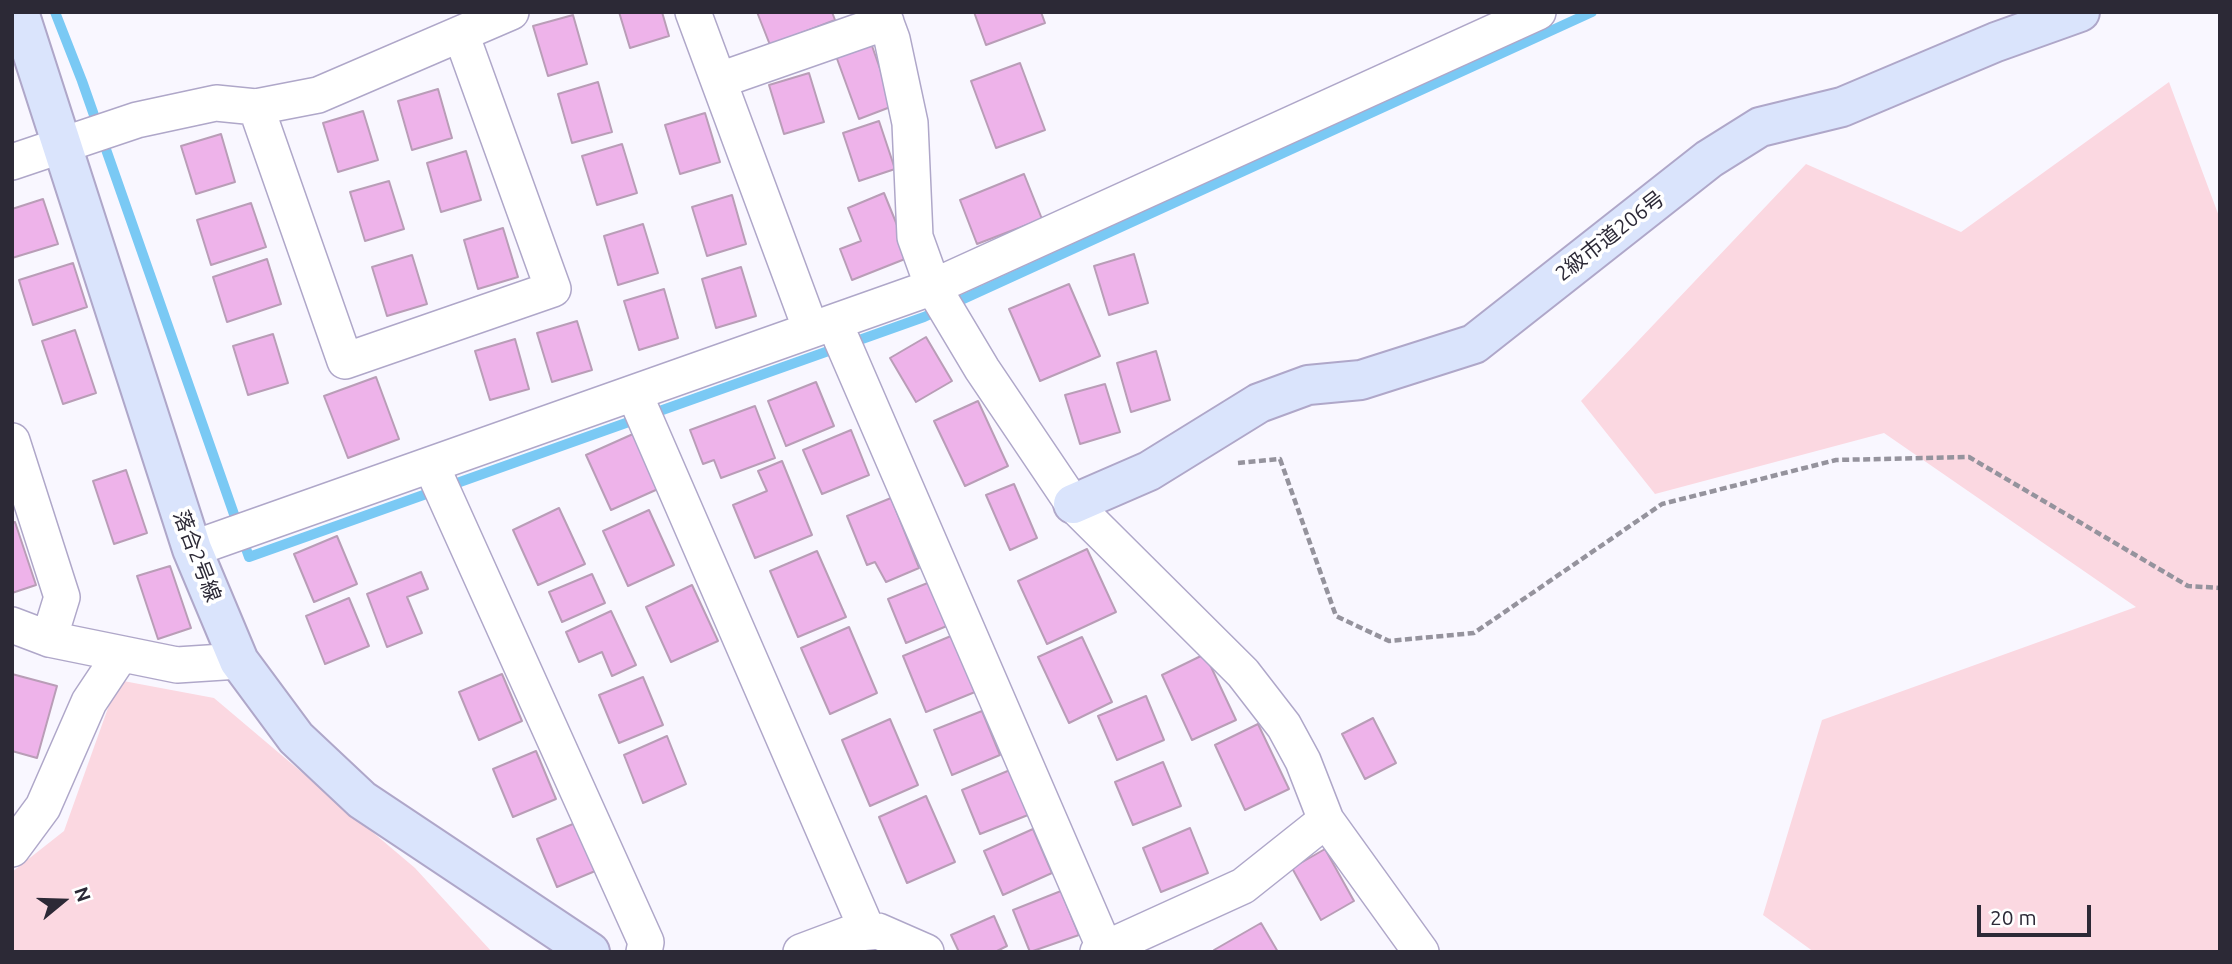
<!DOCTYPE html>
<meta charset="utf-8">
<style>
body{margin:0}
#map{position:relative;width:2232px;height:964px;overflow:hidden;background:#f9f7ff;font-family:Ubuntu,sans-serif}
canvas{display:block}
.frame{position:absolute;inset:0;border:14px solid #2c2936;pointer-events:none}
.north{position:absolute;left:28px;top:866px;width:70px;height:70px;-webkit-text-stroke:5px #fff;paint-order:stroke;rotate:71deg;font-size:19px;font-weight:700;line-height:28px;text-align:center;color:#2c2936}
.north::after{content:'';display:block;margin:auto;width:24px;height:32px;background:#2c2936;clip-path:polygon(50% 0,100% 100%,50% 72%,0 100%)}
.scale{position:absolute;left:1977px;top:905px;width:114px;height:32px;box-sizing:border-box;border:4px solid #2c2936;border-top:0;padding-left:9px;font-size:21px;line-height:24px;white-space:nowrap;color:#2c2936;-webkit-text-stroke:5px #fff;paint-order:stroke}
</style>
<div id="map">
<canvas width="2232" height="964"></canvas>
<div class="frame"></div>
<div class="north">N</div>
<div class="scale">20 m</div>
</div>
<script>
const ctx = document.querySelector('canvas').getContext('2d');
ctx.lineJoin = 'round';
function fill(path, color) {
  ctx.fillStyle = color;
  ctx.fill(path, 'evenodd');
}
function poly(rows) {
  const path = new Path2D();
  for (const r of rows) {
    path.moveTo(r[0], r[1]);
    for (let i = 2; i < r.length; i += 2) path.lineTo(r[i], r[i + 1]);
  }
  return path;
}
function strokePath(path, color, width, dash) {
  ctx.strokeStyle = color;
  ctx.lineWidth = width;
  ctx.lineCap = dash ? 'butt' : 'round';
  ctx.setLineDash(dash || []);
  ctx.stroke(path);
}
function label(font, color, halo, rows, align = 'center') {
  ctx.font = font + ' Ubuntu,"Noto Sans JP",sans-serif';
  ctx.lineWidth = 7;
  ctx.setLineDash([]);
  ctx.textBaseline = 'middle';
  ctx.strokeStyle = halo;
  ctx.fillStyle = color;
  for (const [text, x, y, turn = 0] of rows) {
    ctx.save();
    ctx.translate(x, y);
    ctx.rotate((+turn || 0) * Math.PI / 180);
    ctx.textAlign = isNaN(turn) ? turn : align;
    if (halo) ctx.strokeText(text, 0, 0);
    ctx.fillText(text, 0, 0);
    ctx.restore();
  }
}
fill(poly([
 [2169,82,2220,219,2220,952,1814,952,1763,915,1822,720,2136,607,1884,433,1655,494,1581,401,1806,164,1961,232],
 [118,680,214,698,415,868,492,952,12,952,12,872,64,831]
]), '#fbd8e1');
strokePath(poly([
 [55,12,82,81,249,557,924,317,1592,12]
]), '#7ac9f4', 10);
const building = poly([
 [619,12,662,12,669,36,630,48,619,12],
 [757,12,832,12,835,20,770,45,757,12],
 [974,12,1041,12,1045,23,986,45,974,12],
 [573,15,587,64,548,76,533,26,573,15],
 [871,43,893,106,859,119,836,56,871,43],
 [1020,63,1045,130,996,148,971,81,1020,63],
 [809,73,824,122,784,134,769,85,809,73],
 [598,82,612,132,572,143,558,94,598,82],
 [438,89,452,138,412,150,398,101,438,89],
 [363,111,378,160,338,172,323,123,363,111],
 [705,113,720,162,680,174,665,125,705,113],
 [879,121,895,169,859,181,843,133,879,121],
 [221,134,235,182,196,194,181,146,221,134],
 [622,144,637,193,597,205,582,156,622,144],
 [466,151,481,200,441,212,427,163,466,151],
 [1024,174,1042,219,977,244,960,200,1024,174],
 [389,181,404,229,365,241,350,192,389,181],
 [884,193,910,257,852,280,840,249,861,241,848,208,884,193],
 [732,195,746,244,707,256,692,207,732,195],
 [43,199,58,244,12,258,12,209,43,199],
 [251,203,266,247,211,265,197,220,251,203],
 [643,224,658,273,618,285,604,236,643,224],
 [503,228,518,277,478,289,464,240,503,228],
 [1134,254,1148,303,1109,315,1094,266,1134,254],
 [412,255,427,304,387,316,372,267,412,255],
 [267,259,281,304,227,322,213,277,267,259],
 [73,263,87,307,33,325,19,280,73,263],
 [741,267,756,316,716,328,702,279,741,267],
 [1069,284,1100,356,1040,381,1009,309,1069,284],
 [664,289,678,338,639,350,624,301,664,289],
 [577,321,592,370,552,382,537,333,577,321],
 [75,330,96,393,63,404,42,341,75,330],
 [273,334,288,383,248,395,233,346,273,334],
 [926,337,952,381,916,402,890,358,926,337],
 [515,339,529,389,490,400,475,351,515,339],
 [1156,351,1170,400,1131,412,1117,363,1156,351],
 [376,377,399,439,348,458,324,396,376,377],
 [816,382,834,426,786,446,768,401,816,382],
 [1105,384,1120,432,1080,444,1065,395,1105,384],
 [978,401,1008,466,965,486,934,421,978,401],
 [755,406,775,458,721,478,714,460,703,464,690,430,755,406],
 [851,430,869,475,822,494,803,450,851,430],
 [633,434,658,489,611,510,586,455,633,434],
 [782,461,812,535,755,558,733,505,767,491,758,471,782,461],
 [126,470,147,533,114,544,93,481,126,470],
 [1014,484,1037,538,1010,550,986,495,1014,484],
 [891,498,919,568,886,582,875,562,867,565,847,516,891,498],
 [559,508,585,564,538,585,513,530,559,508],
 [649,510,674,565,628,586,603,531,649,510],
 [15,522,36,585,12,593,12,523,15,522],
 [337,536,357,584,314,602,294,554,337,536],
 [1087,549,1116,612,1047,644,1018,581,1087,549],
 [817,551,846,617,798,637,770,571,817,551],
 [170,566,191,628,158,639,137,576,170,566],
 [421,572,428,589,407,597,422,633,387,647,367,594,421,572],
 [592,574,605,603,562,622,549,592,592,574],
 [935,580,954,623,906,643,888,599,935,580],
 [692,585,718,641,671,662,646,607,692,585],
 [349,598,369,646,325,664,306,616,349,598],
 [611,611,636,665,612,676,602,652,579,662,566,632,611,611],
 [849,627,877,693,830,714,801,648,849,627],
 [951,636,975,692,926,712,903,656,951,636],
 [1082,637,1112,702,1069,723,1038,657,1082,637],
 [1205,654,1236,720,1192,740,1162,675,1205,654],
 [12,674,57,686,37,758,12,751,12,674],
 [502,674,522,721,479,740,459,692,502,674],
 [643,677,663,725,619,743,599,695,643,677],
 [1146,696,1164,740,1117,760,1098,716,1146,696],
 [982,711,1000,755,952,775,934,730,982,711],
 [1373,718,1396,763,1365,779,1342,734,1373,718],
 [890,719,918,785,870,806,842,740,890,719],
 [1258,724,1289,789,1245,810,1215,745,1258,724],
 [667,736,686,784,643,803,624,755,667,736],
 [536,751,556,799,513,817,493,769,536,751],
 [1163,762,1181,806,1133,825,1115,782,1163,762],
 [1010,770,1028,815,980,834,962,790,1010,770],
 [926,796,955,862,907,883,879,817,926,796],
 [580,821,600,869,557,887,537,839,580,821],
 [1190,828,1208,873,1161,892,1143,848,1190,828],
 [1033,829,1052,873,1003,895,984,851,1033,829],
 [1325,849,1354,901,1321,920,1292,868,1325,849],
 [1061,891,1079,935,1030,952,1013,910,1061,891],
 [994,916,1007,946,995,952,959,952,951,935,994,916],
 [1261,923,1278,952,1214,952,1214,950,1261,923]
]);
fill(building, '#eeb3ea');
strokePath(building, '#b99db7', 2);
const street = poly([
 [693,12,811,330],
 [882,12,892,39,910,123,915,237,933,287,982,369,1073,504,1243,673,1284,726,1303,761,1326,820,1421,952],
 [720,80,886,22],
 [256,107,345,361,553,289,461,34],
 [12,162,137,120,216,103,256,107,318,95,511,12],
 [834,322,1105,949],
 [634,393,868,932],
 [12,441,62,597,49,639],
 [431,465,646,942,644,952],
 [192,549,933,287,1538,12],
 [12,625,49,639,177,665,239,661],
 [12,849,43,807,89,702,121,654],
 [801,952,849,934,878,931,926,952],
 [1098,952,1243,886,1326,820]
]);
const secondary = poly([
 [19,12,192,549,239,661,296,738,362,800,590,952],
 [1073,504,1149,471,1259,403,1308,385,1361,380,1474,344,1709,159,1760,127,1842,107,1996,42,2080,12]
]);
strokePath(street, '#afa7c9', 38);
strokePath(secondary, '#afa7c9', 42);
strokePath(poly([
 [1238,463,1280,459,1336,616,1389,641,1474,633,1662,504,1836,460,1969,457,2188,586,2220,588]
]), '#95939d', 4.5, [7, 3.5]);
strokePath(street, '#fff', 35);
strokePath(secondary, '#dae4fc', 38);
label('21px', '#2c2936', '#fff', [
 ["2級市道206号",1610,236,-38],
 ["落合2号線",197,556,69]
]);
</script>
